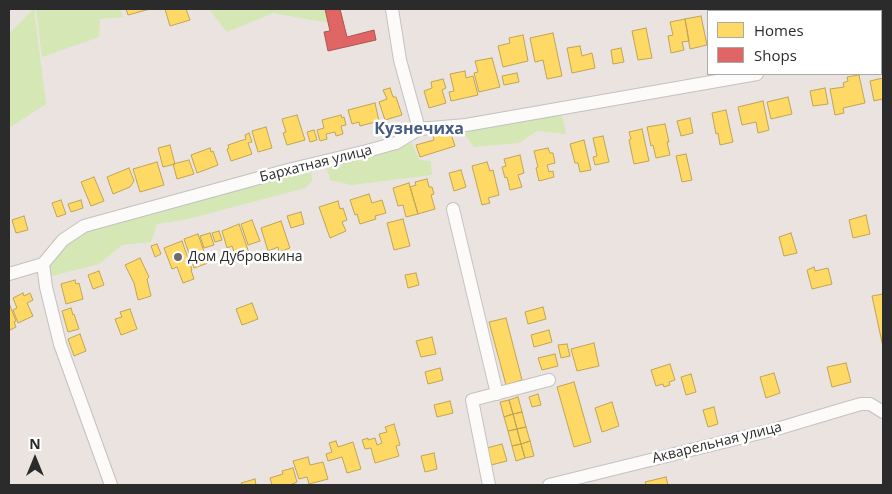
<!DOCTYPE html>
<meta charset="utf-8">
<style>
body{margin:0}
#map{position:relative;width:892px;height:494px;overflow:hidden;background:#eae3df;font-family:"Open Sans",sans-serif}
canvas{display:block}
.frame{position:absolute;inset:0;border:10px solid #2b2b2b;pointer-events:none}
.legend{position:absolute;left:707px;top:10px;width:175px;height:65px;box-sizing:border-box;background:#fff;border:1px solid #aaa;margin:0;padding:6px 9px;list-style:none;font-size:15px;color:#2b2b2b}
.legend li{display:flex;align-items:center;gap:10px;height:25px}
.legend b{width:25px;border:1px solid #aaa}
.north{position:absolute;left:10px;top:434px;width:50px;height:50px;-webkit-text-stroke:4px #fff;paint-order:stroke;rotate:0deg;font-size:14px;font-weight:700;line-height:20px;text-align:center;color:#2b2b2b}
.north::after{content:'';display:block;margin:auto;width:18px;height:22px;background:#2b2b2b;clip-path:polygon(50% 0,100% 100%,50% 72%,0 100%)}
</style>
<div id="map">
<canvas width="892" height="494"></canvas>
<div class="frame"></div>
<ul class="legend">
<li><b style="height:14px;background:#ffd966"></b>Homes</li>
<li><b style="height:14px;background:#e06666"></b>Shops</li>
</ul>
<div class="north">N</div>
</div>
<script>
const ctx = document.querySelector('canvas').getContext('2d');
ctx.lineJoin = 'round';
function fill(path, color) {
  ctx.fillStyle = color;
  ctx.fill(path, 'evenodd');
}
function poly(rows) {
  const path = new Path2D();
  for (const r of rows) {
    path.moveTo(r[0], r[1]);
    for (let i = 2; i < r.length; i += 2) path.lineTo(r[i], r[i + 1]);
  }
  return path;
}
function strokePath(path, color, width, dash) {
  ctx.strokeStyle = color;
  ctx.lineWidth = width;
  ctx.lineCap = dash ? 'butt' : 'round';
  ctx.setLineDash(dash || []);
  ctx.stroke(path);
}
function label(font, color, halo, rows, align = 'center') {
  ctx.font = font + ' "Open Sans",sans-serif';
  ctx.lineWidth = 5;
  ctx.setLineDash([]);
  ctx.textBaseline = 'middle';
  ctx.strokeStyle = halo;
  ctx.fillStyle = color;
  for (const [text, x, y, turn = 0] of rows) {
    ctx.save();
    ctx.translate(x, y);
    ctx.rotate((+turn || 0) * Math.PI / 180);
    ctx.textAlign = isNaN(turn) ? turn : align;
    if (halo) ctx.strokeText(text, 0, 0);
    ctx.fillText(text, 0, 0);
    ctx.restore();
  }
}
fill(poly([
 [33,9,34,9,46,104,9,128,9,34],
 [36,9,120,9,123,17,100,19,99,37,42,57],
 [209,9,327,9,330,23,273,13,227,32],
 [561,111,566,134,537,131,519,143,474,147,463,132],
 [412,143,419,160,431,161,432,175,352,185,330,180,325,163],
 [311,170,312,181,305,188,188,219,157,224,151,242,122,245,99,264,48,277,48,263,70,238,88,228,240,185]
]), '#d4e7b5');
const homes = poly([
 [126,9,150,9,128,15,126,9],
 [165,9,186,9,190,20,170,26,165,9],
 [701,16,707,45,690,49,685,19,701,16],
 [685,19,689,41,682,42,684,50,671,53,668,36,673,35,670,22,685,19],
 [646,28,652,58,638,60,632,31,646,28],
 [553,33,562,76,547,79,543,60,535,62,530,38,553,33],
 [523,35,528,61,503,67,498,46,510,43,509,38,523,35],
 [580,46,582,56,592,53,595,68,572,73,567,48,580,46],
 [621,48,624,62,613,64,611,50,621,48],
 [492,58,500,87,479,92,474,73,478,72,475,61,492,58],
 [465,71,466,78,473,76,478,95,451,101,449,92,454,91,450,74,465,71],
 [517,73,519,82,504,85,502,76,517,73],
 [859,75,865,103,843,108,844,113,835,115,830,89,844,87,843,83,848,81,847,77,859,75],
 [883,78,883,105,882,99,874,101,870,81,883,78],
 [443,79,446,88,442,90,446,103,429,108,424,91,432,88,431,82,443,79],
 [390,88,393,97,396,97,402,115,385,120,379,102,387,99,383,90,390,88],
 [825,88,828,104,813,106,810,91,825,88],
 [788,97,792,114,771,119,767,102,788,97],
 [763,101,769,130,758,133,756,122,742,125,738,107,763,101],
 [375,103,379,121,360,126,359,122,352,124,348,110,375,103],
 [726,110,733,142,720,145,718,133,716,134,712,113,726,110],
 [297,115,305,140,287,145,283,133,286,132,282,119,297,115],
 [341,115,342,118,344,117,346,125,341,126,343,134,336,136,335,132,326,134,327,139,320,141,317,130,324,128,322,120,341,115],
 [690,118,693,133,681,136,677,121,690,118],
 [665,124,669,142,667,142,670,155,656,158,653,145,651,146,647,127,665,124],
 [266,127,272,148,258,152,252,131,266,127],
 [642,129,649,161,634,164,629,140,631,139,629,132,642,129],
 [314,130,317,140,310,142,307,132,314,130],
 [450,131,455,146,420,157,416,145,434,140,433,136,450,131],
 [249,133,252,142,248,143,252,154,231,161,227,149,229,148,228,145,246,139,245,135,249,133],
 [603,136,609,162,595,165,593,157,597,156,593,138,603,136],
 [584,140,591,170,580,172,578,163,575,163,570,144,584,140],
 [170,145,175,164,163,167,158,148,170,145],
 [210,148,211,152,213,151,218,165,197,173,191,155,210,148],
 [548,148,550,153,553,153,555,163,547,165,549,172,553,171,554,177,539,181,536,168,538,167,534,151,548,148],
 [686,154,692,180,682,182,676,156,686,154],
 [520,155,524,173,518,175,522,187,510,190,507,177,505,178,502,167,506,166,504,159,520,155],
 [189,160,194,174,177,179,173,164,189,160],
 [157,162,164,185,140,192,133,169,157,162],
 [487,162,490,171,493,170,499,195,488,198,490,203,482,205,472,166,487,162],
 [129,168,134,181,130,187,113,194,107,177,129,168],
 [461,170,466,187,454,191,449,173,461,170],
 [94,177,104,201,91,206,81,182,94,177],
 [427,179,429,187,432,187,434,194,431,195,435,209,418,214,410,187,416,185,415,182,427,179],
 [409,183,418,214,406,217,403,205,398,206,393,188,409,183],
 [369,194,372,203,382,200,386,213,375,216,376,219,360,224,357,214,355,215,350,200,369,194],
 [61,200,66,214,57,217,52,203,61,200],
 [81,200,83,208,71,212,68,204,81,200],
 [338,201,340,209,343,208,347,220,342,222,346,231,330,238,319,207,338,201],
 [301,212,304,224,291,228,287,216,301,212],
 [866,215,870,234,853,238,849,220,866,215],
 [24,216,28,230,16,233,12,220,24,216],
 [403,219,410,246,394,250,387,223,403,219],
 [252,220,260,241,248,245,241,224,252,220],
 [281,221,290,248,279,252,278,247,268,251,261,228,281,221],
 [239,224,249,253,236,257,232,246,227,248,222,231,239,224],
 [219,231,222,240,215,242,212,233,219,231],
 [210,233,214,245,204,248,200,236,210,233],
 [791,233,797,253,784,256,779,237,791,233],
 [198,234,208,263,194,268,184,239,198,234],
 [182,241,192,270,191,270,194,279,183,283,177,267,172,269,164,248,182,241],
 [157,244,161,254,155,257,151,246,157,244],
 [140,258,149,277,147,279,151,296,138,300,134,283,125,265,140,258],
 [814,267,815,271,828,268,832,284,812,289,807,270,814,267],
 [99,271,104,285,93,289,88,275,99,271],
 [416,273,419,285,408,288,405,275,416,273],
 [75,280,76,284,79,283,83,299,66,304,61,284,75,280],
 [23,293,24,296,30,293,33,300,27,303,33,316,18,323,13,310,17,308,13,298,23,293],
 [883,294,883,347,872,296,883,294],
 [9,303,16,321,14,322,16,327,10,330,9,326,9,303],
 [252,303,258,319,242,325,236,309,252,303],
 [543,307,546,319,528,324,525,312,543,307],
 [71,308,73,315,74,314,79,329,68,332,62,311,71,308],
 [130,309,137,329,121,335,115,319,122,317,120,312,130,309],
 [506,318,522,380,506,385,489,322,506,318],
 [549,330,552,342,534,347,531,335,549,330],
 [80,334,86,351,74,356,68,339,80,334],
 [432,337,436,354,421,357,416,341,432,337],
 [594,343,599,366,577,371,571,349,594,343],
 [567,344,570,356,561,358,558,345,567,344],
 [555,354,558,366,542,370,538,358,555,354],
 [846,363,851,382,832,387,827,367,846,363],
 [670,364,675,380,669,382,670,385,664,387,663,384,656,386,651,370,670,364],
 [440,368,443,380,428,384,425,372,440,368],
 [774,373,780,393,766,398,760,377,774,373],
 [691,374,696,392,686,395,681,377,691,374],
 [574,382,591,442,574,447,557,387,574,382],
 [538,394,541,405,532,407,529,397,538,394],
 [518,397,522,412,513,414,509,400,518,397],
 [509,400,513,414,504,417,500,402,509,400],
 [450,401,453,413,437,417,434,405,450,401],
 [612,402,619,426,602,432,595,408,612,402],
 [714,407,718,424,708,427,703,410,714,407],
 [522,412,526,427,517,429,513,414,522,412],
 [513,414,517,429,508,431,504,417,513,414],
 [394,424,400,445,396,446,399,456,375,463,371,448,365,449,362,440,368,438,368,440,375,438,377,445,382,443,379,434,387,432,385,427,394,424],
 [526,427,530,441,521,444,517,429,526,427],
 [517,429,521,444,512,446,508,431,517,429],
 [336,441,338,447,353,442,361,469,347,473,342,457,328,461,326,454,332,452,329,443,336,441],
 [530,441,534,456,525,458,521,444,530,441],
 [502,444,507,461,491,465,487,448,502,444],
 [521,444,525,458,516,461,512,446,521,444],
 [434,453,437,469,425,472,421,456,434,453],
 [308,457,310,465,323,462,328,479,309,484,307,477,299,479,293,461,308,457],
 [293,468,297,482,290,485,272,485,270,478,283,474,282,471,293,468],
 [666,477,668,485,646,485,645,482,666,477],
 [255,479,256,485,242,485,241,483,255,479]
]);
fill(homes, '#ffd966');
strokePath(homes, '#bfa554', 1);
const shops = poly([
 [325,9,340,9,347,37,374,30,376,40,328,51,324,32,330,31,325,9]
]);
fill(shops, '#e06666');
strokePath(shops, '#aa5454', 1);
const minor = poly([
 [392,9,400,60,419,129],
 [881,48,883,48],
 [453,209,497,394],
 [43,264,46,287,60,344,111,485],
 [9,274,43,264,63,240,84,226,288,170,367,151,396,143,419,129,466,125,757,74],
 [489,485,472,400,549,380],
 [549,485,780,428,847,408,861,404,870,404,883,412]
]);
strokePath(minor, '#c3c1c1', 14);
strokePath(minor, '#fcfbfa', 12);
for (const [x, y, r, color] of [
 [178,257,5,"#6e6b6a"]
]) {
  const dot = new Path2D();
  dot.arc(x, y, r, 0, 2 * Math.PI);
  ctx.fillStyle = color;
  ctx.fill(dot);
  strokePath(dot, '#fff', 2);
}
label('14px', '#2b2b2b', '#fff', [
 ["Бархатная улица",316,164,-14],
 ["Акварельная улица",717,443,-14]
]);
label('14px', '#2b2b2b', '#fff', [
 ["Дом Дубровкина",188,257]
], 'left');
label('bold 16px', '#465c80', '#fff', [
 ["Кузнечиха",419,129]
]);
</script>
